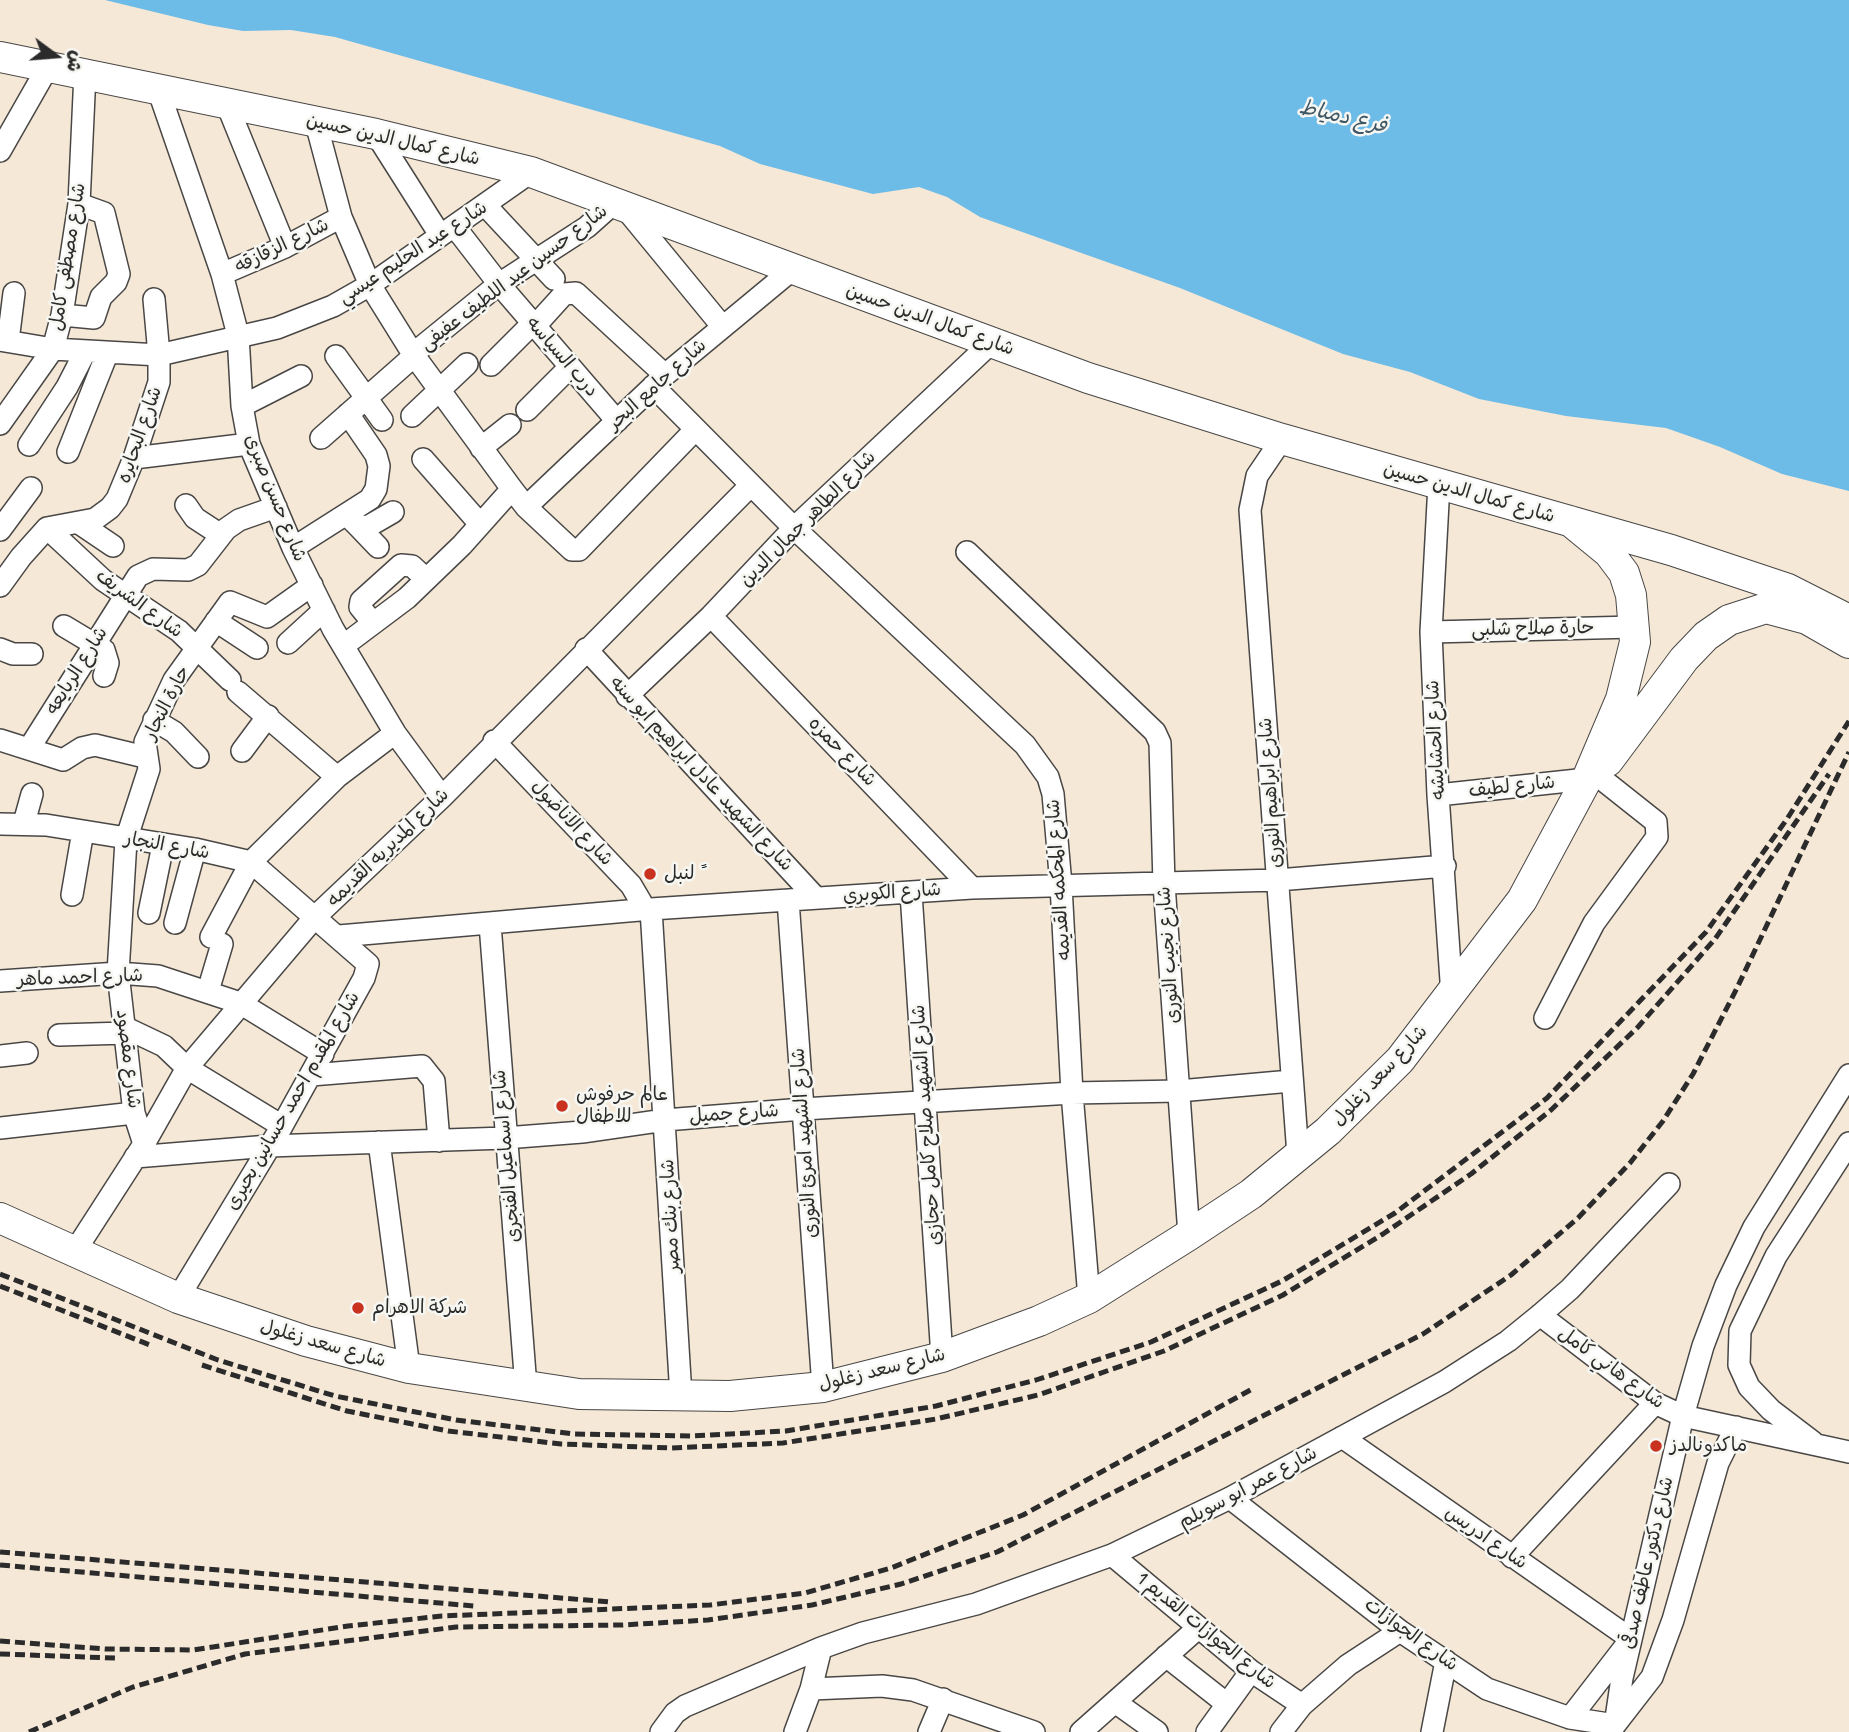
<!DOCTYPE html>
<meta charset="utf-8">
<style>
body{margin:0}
#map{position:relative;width:1849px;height:1732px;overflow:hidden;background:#f5e8d7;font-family:"Patrick Hand","Playpen Sans Arabic",sans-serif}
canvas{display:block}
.north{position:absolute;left:21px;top:21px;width:70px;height:70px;-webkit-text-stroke:5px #f6f6f2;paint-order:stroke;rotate:106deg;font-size:19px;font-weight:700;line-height:28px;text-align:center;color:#2b2b2b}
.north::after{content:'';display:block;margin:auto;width:24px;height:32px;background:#2b2b2b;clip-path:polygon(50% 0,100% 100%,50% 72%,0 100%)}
</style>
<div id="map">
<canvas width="1849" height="1732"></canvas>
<div class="north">ش</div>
</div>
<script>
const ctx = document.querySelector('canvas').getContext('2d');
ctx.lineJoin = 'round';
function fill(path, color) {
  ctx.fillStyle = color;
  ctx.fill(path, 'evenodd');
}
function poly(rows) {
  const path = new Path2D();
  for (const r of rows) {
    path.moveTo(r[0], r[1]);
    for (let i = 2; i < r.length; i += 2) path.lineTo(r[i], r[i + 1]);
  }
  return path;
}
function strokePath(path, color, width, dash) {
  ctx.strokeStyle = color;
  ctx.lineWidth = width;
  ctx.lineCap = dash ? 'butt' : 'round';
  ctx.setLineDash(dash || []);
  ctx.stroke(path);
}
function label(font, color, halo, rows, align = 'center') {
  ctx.font = font + ' "Patrick Hand","Playpen Sans Arabic",sans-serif';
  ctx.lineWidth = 5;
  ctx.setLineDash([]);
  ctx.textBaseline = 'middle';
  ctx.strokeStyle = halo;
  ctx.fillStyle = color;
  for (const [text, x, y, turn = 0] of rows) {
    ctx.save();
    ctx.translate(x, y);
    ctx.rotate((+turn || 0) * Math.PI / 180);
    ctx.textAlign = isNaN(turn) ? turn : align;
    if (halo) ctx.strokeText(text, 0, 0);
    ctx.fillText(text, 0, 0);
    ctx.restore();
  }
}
fill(poly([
 [105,0,1849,0,1849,491,1782,474,1720,447,1666,428,1566,416,1479,399,1410,372,1343,354,1180,288,980,217,947,197,919,187,873,194,760,164,720,146,335,37,291,30,243,31,208,25]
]), '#6dbbe7');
const street = poly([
 [158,89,222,274,238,335,242,406,249,444,293,548,333,629,395,733,442,797],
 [226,102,285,247],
 [316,123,341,217,370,285,413,354,512,489,526,507,572,550,579,550,695,430],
 [376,134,440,235],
 [0,151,49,65],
 [486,206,554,279],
 [625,208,722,326],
 [455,227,499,284,617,421],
 [222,274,285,247,341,217],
 [62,315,94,318,101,297,116,282,119,274,104,213,79,204],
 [535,326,564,294,576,293,665,375],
 [0,340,53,349,159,355,277,328,333,306,370,285,531,172],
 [8,341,14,293],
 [413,354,499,284,587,227,615,202],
 [336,356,382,420],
 [491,365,533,323],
 [653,386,794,528,1025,745,1048,777,1053,794,1061,885,1072,1093,1089,1298],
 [242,406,301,376],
 [527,410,570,367],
 [412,416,467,364],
 [0,424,53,349,62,315,79,204,85,73],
 [321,438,414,356],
 [1282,439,1257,476,1250,510,1298,1155],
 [29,445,67,387,85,352],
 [481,448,510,425],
 [68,452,107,354],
 [134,458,249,444],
 [423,459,480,524],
 [1439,484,1431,632,1438,795,1452,995],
 [186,505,195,518,221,535],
 [526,507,665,375,793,269],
 [347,515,357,525,367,527,393,512],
 [79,523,113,546],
 [357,525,378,547],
 [47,528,103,580,179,631,230,680],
 [0,530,31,488],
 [293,548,370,499,376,489,379,466,376,455,348,414],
 [967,552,1155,732,1160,743,1164,884,1189,1235],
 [0,586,21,557,47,528,95,519,110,508,117,499,134,458,159,382,159,355,154,299],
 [711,616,972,888],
 [216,621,257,648],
 [373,623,360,607,361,601,401,565,412,566,426,579],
 [64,626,104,650,108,663,104,676],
 [1431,632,1634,627],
 [288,643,324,610],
 [343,646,407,598,462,545,512,489],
 [0,649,13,654,32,654],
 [586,649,816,898],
 [238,692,337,777],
 [627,696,711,616,794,528,991,343],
 [154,720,174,732,198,757],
 [0,740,63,760,82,748,95,745,145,757],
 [494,741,631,885,641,902,641,910],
 [30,747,138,576,153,569,188,570,198,565,226,529,239,520,276,507],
 [242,751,268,716],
 [1438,795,1587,779],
 [24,823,32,794],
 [0,824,46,825,195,849,251,862,368,964,364,978,282,1126,178,1298],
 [911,893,942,1357],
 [72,895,83,831],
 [788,900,823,1387],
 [651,909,681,1396],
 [149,913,163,845],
 [175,923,195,849],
 [490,924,526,1387],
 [339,936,651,909,972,888,1278,880,1445,866],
 [211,937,251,862,337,777,395,733],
 [0,981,118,973,158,976,240,1003,323,1054],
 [208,991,222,944],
 [1545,1018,1594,923,1657,837,1656,822,1598,776],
 [124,1027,164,1046,187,1068,282,1126],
 [59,1035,125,1033],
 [0,1056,27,1053],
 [311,1075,422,1066,434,1081,439,1141],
 [0,1128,134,1113],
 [379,1142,409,1368],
 [144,1144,134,1113,118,973,126,840,149,769,145,742,174,680,230,602,267,617,312,585],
 [135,1157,269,1146,505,1138,582,1132,665,1120,803,1109,1072,1093,1179,1091,1291,1081],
 [75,1251,144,1144,187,1068,315,917,442,797,751,485],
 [1540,1315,1655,1403,1683,1416,1849,1452],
 [1342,1437,1631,1639,1570,1718],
 [1813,1442,1771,1410,1749,1387,1739,1365,1740,1331,1776,1256,1849,1143],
 [1230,1498,1400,1631,1487,1689,1570,1718,1615,1725],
 [1112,1555,1251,1671,1302,1705],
 [1512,1557,1655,1403],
 [1166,1656,1227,1704],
 [811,1689,882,1686,913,1690,1034,1732],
 [1115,1702,1157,1732],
 [1615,1725,1622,1678,1683,1416,1703,1346,1726,1285,1754,1227,1849,1075],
 [1614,1726,1652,1677,1673,1620,1718,1463,1736,1427],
 [661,1732,675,1713,685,1706,821,1648,863,1633,976,1604,1112,1555,1230,1498,1444,1382,1508,1341,1540,1315,1570,1289,1669,1184],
 [795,1732,811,1689,821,1648],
 [929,1732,943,1699],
 [1081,1732,1198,1628],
 [1207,1732,1251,1671],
 [1281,1732,1302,1705,1348,1665,1400,1631],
 [1432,1732,1446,1661]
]);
const secondary = poly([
 [0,57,376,134,531,172,1088,378,1282,439,1671,550,1788,589,1849,620],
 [1608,761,1684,659,1706,636,1729,620,1766,608,1807,619,1849,643],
 [0,1218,178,1298,306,1341,409,1368,579,1394,730,1396,823,1387,942,1357,1039,1321,1089,1298,1189,1235,1251,1194,1328,1131,1400,1060,1522,900,1587,779,1621,699,1635,642,1631,595,1624,573,1609,553,1570,521]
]);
strokePath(street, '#494745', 24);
strokePath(secondary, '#494745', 32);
strokePath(street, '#fff', 21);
strokePath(secondary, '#fff', 30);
strokePath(poly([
 [0,1274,218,1360,335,1396,456,1420,575,1434,691,1436,786,1431,936,1406,1036,1380,1151,1342,1282,1281,1395,1213,1547,1098,1706,932,1787,819,1849,721],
 [0,1286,150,1345],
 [202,1365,347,1411,448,1431,561,1444,671,1448,783,1443,936,1419,1038,1395,1164,1351,1283,1295,1383,1234,1471,1174,1551,1110,1638,1027,1715,939,1829,774],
 [0,1552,610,1602],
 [0,1565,474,1606],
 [0,1641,106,1649,193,1650,348,1626,442,1616,710,1605,805,1593,891,1568,1023,1515,1254,1388],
 [0,1654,115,1658],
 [29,1732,133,1687,245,1654,456,1627,622,1625,708,1620,812,1605,901,1584,997,1552,1423,1334,1511,1275,1578,1218,1630,1163,1663,1121,1693,1074,1737,988,1849,752]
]), '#2b2b2b', 5, [10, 5]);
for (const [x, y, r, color] of [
 [650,874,7,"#c8321e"],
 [562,1106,7,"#c8321e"],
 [358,1308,7,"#c8321e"],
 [1656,1446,7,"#c8321e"]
]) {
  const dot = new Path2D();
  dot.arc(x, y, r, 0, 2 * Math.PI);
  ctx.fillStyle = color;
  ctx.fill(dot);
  strokePath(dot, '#f6f6f2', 2.5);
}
label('19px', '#2b2b2b', '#f6f6f2', [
 ["شارع كمال الدين حسين",393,140,13],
 ["شارع الزقازقه",282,246,-26],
 ["شارع عبد الحليم عيسي",413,253,-33],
 ["شارع مصطفى كامل",68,257,-81],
 ["شارع حسين عبد اللطيف عفيفى",514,278,-37],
 ["شارع كمال الدين حسين",930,320,20],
 ["درب السياسه",562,357,49],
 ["شارع جامع البحر",657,385,-42],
 ["شارع البحايره",140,435,-71],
 ["شارع كمال الدين حسين",1469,493,16],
 ["شارع حسن صبرى",275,498,68],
 ["شارع الطاهر جمال الدين",808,519,-45],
 ["شارع الشريف",139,604,36],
 ["حارة صلاح شلبى",1533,629,-1],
 ["شارع الربايعه",77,671,-58],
 ["حارة النجار",167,703,-63],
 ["شارع الحشايشه",1436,740,-93],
 ["شارع حمزه",842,752,46],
 ["شارع الشهيد عادل ابراهيم ابو سنه",701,774,47],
 ["شارع لطيف",1512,787,-6],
 ["شارع ابراهيم النورى",1271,793,-94],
 ["شارع الاناضول",572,823,47],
 ["شارع النجار",167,846,10],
 ["شارع المديريه القديمه",388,848,-44],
 ["شارع المحكمه القديمه",1059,880,-94],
 ["شارع الكوبري",892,893,-4],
 ["شارع نجيب النورى",1169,955,-94],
 ["شارع احمد ماهر",80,978,-2],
 ["شارع مقصود",128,1059,83],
 ["شارع سعد زغلول",1380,1076,-47],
 ["شارع المقدم احمد حسانين بحيرى",293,1101,-60],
 ["شارع جميل",734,1114,-4],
 ["شارع الشهيد صلاح كامل حجازى",927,1125,-94],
 ["شارع الشهيد امرئ النورى",805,1143,-94],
 ["شارع اسماعيل الفنجرى",507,1156,-95],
 ["شارع بنك مصر",671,1216,-93],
 ["شارع سعد زغلول",323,1344,16],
 ["شارع هاني كامل",1611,1368,36],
 ["شارع سعد زغلول",882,1370,-14],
 ["شارع عمر ابو سويلم",1248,1488,-28],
 ["شارع ادريس",1486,1538,35],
 ["شارع دكتور عاطف صدقى",1648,1563,-77],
 ["شارع الجوازات القديم 1",1206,1631,39],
 ["شارع الجوازات",1411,1635,36]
]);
label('19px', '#2b2b2b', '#f6f6f2', [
 ["لنبل ً",664,874],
 ["عالم حرفوش",576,1095],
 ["للاطفال",576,1117],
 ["شركة الاهرام",372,1308],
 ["ماكدونالدز",1670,1446]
], 'left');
label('italic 21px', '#3f5663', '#f6f6f2', [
 ["فرع دمياط",1343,117,13]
]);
</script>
